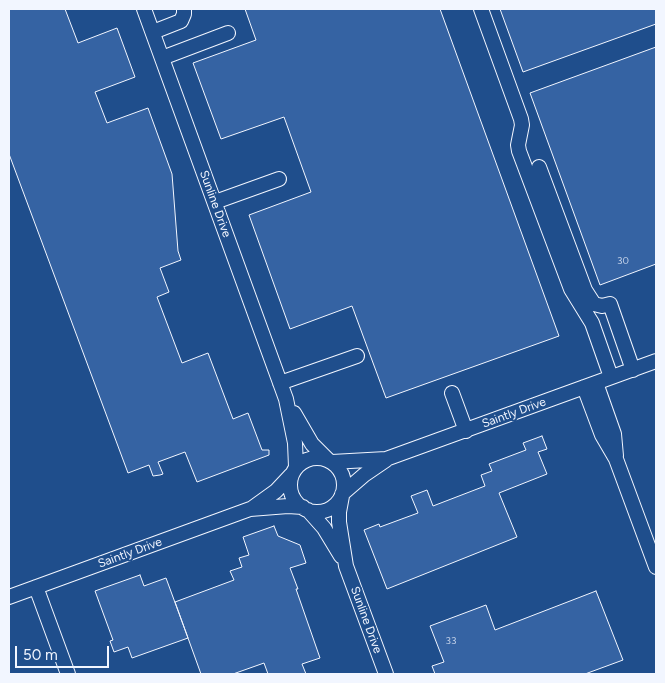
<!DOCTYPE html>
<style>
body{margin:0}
#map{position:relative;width:665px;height:683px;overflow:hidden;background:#1f4e8c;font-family:Figtree,sans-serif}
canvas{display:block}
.frame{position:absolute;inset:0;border:10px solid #f2f6ff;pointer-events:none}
.scale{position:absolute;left:15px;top:646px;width:94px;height:22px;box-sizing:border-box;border:2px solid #f2f6ff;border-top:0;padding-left:6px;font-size:15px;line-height:18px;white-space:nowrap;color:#f2f6ff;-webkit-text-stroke:4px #1f4e8c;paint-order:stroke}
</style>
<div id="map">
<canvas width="665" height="683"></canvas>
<div class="frame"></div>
<div class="scale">50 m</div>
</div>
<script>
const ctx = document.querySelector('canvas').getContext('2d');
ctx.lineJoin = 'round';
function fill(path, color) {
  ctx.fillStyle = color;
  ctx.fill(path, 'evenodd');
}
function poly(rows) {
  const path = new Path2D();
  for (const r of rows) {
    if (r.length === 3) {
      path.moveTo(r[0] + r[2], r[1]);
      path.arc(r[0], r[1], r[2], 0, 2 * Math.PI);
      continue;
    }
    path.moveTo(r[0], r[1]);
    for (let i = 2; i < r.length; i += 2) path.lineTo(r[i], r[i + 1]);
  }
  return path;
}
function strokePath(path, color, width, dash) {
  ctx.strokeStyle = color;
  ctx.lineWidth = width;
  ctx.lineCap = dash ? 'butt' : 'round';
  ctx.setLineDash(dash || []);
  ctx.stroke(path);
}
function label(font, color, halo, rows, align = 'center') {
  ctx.font = font + ' Figtree,sans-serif';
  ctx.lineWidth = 4;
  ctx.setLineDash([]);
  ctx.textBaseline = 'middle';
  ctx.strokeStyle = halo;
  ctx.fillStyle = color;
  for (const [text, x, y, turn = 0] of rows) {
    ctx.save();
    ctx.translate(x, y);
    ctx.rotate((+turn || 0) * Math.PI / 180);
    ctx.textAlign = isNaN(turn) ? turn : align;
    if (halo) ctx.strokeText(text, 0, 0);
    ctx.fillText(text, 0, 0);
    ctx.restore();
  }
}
const building = poly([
 [9,9,65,9,78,43,117,28,135,77,95,92,107,123,148,108,172,174,178,251,181,260,160,268,169,292,157,297,182,363,208,353,233,419,248,413,262,450,269,450,269,455,197,482,185,452,158,462,163,474,160,475,153,476,149,465,128,473,9,154,9,9],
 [245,9,440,9,559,336,386,398,352,306,290,329,249,215,311,192,284,117,221,139,193,63,256,40,245,9],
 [500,9,656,9,656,24,523,72,500,9],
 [656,47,656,264,600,285,530,93,656,47],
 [542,436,547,449,538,452,547,474,499,493,517,537,387,589,364,530,379,524,380,527,418,513,411,496,427,490,433,506,485,486,481,475,492,471,489,464,526,450,523,443,542,436],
 [274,526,278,536,300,545,306,563,290,568,298,589,296,589,320,658,302,664,306,674,268,674,264,663,233,674,201,674,175,602,234,580,230,571,242,567,239,558,249,555,243,537,274,526],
 [140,575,144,586,166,578,188,638,132,658,128,647,114,652,110,641,113,640,95,591,140,575],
 [596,591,623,660,585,674,435,674,432,666,444,662,430,626,486,605,495,630,596,591]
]);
fill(building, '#3563a3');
strokePath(building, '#f2f6ff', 1);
const minor = poly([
 [144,9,286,399,295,443,296,467],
 [481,9,521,119,522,125,518,145,519,151,571,289,592,323,611,377],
 [153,32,181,21,184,14,184,9],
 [162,58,228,33],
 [539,167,585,290,594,304,602,306,610,304,633,370],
 [215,202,279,179],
 [280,383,357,356],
 [596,383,614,434,616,456],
 [584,387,602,435,616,459,656,567],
 [452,393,466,431],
 [294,413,312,444,328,460],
 [317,485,27],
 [332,462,386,459,656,361],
 [342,494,364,475,386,460],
 [342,496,339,512,339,522,346,566,386,674],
 [251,509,276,491,291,475],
 [308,510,324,528,341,556],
 [36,587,68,674],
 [9,597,250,509,288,506,303,507]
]);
strokePath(minor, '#f2f6ff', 16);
strokePath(minor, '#1f4e8c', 14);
label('10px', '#c3d1e8', null, [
 ["30",623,261],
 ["33",451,641]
]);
label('12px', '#f2f6ff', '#1f4e8c', [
 ["Sunline Drive",215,204,70],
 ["Saintly Drive",514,413,-20],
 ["Saintly Drive",130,553,-20],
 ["Sunline Drive",366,620,70]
]);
</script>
